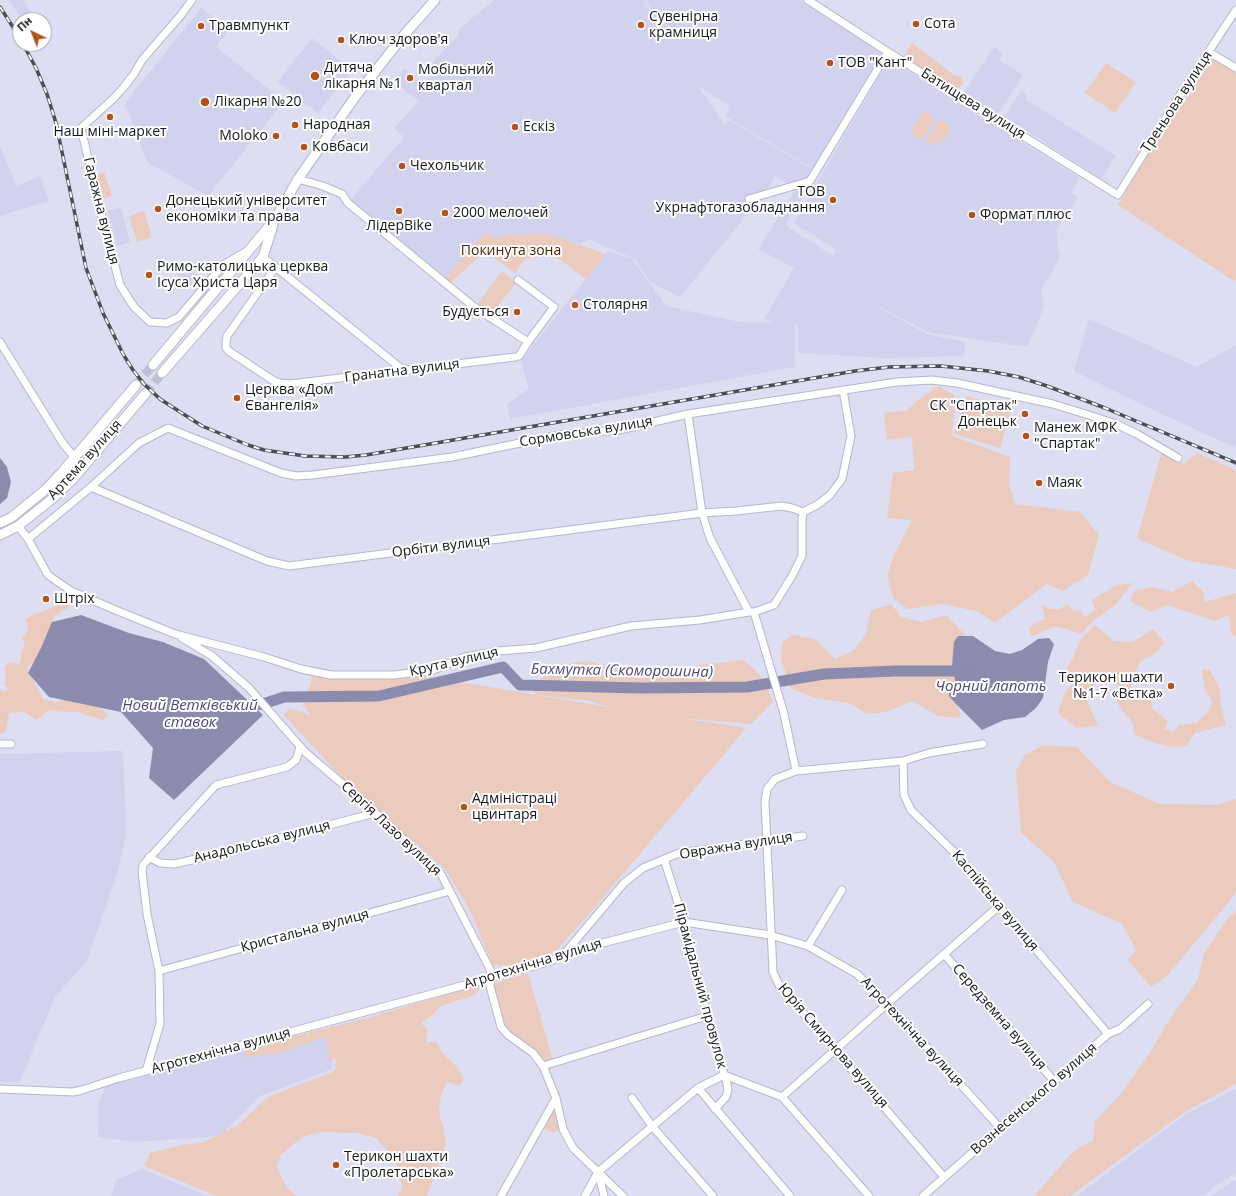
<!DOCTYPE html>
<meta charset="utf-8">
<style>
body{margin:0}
#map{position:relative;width:1236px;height:1196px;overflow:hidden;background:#dddef2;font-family:"Open Sans",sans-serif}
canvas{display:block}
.north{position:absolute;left:12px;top:12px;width:40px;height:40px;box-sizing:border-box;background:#fff;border:1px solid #a2a2a5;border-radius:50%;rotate:317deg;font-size:11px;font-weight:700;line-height:16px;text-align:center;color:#16161d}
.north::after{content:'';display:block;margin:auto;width:14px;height:18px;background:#b5521a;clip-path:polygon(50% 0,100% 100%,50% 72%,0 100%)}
</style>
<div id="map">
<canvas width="1236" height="1196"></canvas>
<div class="north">Пн</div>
</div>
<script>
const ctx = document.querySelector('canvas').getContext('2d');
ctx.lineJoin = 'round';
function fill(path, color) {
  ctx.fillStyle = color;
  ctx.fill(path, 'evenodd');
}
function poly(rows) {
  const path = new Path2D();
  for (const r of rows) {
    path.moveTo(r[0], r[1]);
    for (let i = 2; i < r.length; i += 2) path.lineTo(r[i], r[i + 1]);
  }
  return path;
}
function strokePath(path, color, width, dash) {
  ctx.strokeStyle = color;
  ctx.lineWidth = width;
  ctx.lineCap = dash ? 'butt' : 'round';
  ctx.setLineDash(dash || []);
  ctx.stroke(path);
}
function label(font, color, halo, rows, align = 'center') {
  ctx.font = font + ' "Open Sans",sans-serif';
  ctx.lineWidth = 4;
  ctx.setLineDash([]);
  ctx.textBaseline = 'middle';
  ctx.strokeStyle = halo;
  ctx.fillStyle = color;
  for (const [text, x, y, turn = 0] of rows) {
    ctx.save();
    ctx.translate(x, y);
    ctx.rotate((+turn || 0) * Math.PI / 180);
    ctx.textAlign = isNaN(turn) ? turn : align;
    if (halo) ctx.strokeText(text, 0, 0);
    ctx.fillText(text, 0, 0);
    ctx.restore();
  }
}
fill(poly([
 [8,0,24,0,34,19,23,20],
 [494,0,646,0,644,4,677,35,646,3,648,0,799,0,882,52,814,169,725,116,730,106,698,86,725,125,729,120,819,173,785,225,833,256,837,250,794,223,889,59,1080,178,1071,193,1078,197,1057,228,1057,245,1060,257,1041,290,1044,307,1027,347,928,332,857,296,927,334,965,342,964,356,885,358,798,353,798,325,795,324,795,367,510,419,507,404,529,389,521,360,608,251,632,259,666,306,739,322,776,323,772,323,765,318,794,268,758,249,796,189,775,176,770,186,680,297,650,282,635,259,588,239,580,244,544,234,498,238,445,279,349,202,404,137,394,128,419,101,394,82,404,68,422,83,435,73,430,65,459,34,458,30],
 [201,8,229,30,216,47,284,101,208,196,147,162,125,103],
 [312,38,352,70,318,113,278,82],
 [994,47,1003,53,999,60,1023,75,998,114,964,92],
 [1021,91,1027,95,1025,99,1116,156,1101,179,1004,116],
 [0,146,17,186,40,176,49,201,0,216],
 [121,208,130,242,117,246,108,211],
 [174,266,187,275,190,270,199,277,193,286,171,271],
 [1089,319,1197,367,1236,345,1236,448,1147,407,1074,371],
 [123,751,126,833,118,871,87,961,55,997,19,1083,0,1082,0,754],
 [331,1028,332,1069,260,1096,220,1136,135,1142,98,1137,99,1101,106,1086],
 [1236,1089,1236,1173,1218,1184,1203,1196,1077,1196,1188,1113],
 [142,1169,208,1196,111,1196,116,1180],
 [1236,1180,1236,1196,1211,1196,1230,1183]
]), '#d1d2ed');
fill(poly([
 [912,43,954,75,961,77,963,82,958,90,955,90,905,60,904,56],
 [1212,58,1236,73,1236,280,1234,281,1118,205,1146,157],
 [1106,63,1136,82,1115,113,1085,93],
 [926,112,933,116,934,120,922,140,914,136,912,130,922,113],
 [942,121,949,125,950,129,944,140,929,145,926,143,926,141,937,122],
 [104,172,112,196,102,199,94,175],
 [144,211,152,237,137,242,129,216],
 [485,233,497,238,503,235,545,233,606,254,586,279,544,248,529,259,526,258,515,273,485,251,450,283,445,279],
 [502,271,516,283,491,315,476,306],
 [939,386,955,396,952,436,1010,457,1009,485,1015,504,1080,512,1099,535,1088,575,1063,591,1047,584,1022,602,995,623,977,611,942,604,908,609,893,598,887,576,894,555,912,520,887,518,893,473,914,470,912,437,887,440,884,413,906,411,923,396],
 [966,396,1011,409,1000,448,954,434],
 [1197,453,1236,470,1236,569,1186,560,1137,538,1161,454,1184,464],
 [1192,581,1203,591,1205,602,1236,593,1236,637,1231,633,1229,615,1215,621,1167,605,1151,612,1130,601,1135,590,1153,587,1172,592],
 [1133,583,1116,604,1094,620,1081,634,1066,629,1055,626,1032,636,1029,629,1035,622,1045,620,1042,605,1051,609,1060,609,1067,604,1073,611,1080,610,1085,617,1095,610,1092,600,1117,585],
 [66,602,70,607,54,616,53,630,41,655,27,668,43,699,55,702,71,697,87,700,100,708,108,715,103,720,77,712,63,712,49,710,37,720,24,712,9,713,6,732,0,734,0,690,4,691,8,689,4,684,6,676,4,667,10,662,19,664,21,658,21,652,25,646,22,638,28,630,26,618],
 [891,604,901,617,921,622,946,615,967,637,959,636,955,642,952,665,955,680,949,690,955,703,959,707,960,718,938,716,912,701,886,712,867,714,849,703,815,698,790,688,784,667,781,663,782,642,793,635,815,639,835,659,854,650,866,634,871,610],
 [1095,625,1114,641,1133,642,1153,629,1165,643,1156,652,1139,663,1132,680,1130,692,1150,692,1152,708,1168,721,1165,729,1174,732,1180,725,1196,723,1206,714,1213,702,1205,690,1202,670,1210,669,1220,690,1221,705,1226,725,1195,733,1186,746,1174,747,1154,743,1134,734,1133,722,1123,712,1117,702,1118,686,1108,676,1100,680,1084,694,1098,726,1077,728,1058,713,1065,692,1078,678,1066,669,1073,658,1081,639],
 [744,660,763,678,773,702,751,724,681,718,746,728,596,906,556,951,517,966,493,965,469,909,445,869,354,791,284,715,289,708,311,715,303,706,313,676,377,678,418,675,614,708,589,701,538,695,531,689,553,667,586,661,621,669,669,669],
 [1043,745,1077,747,1110,782,1160,804,1218,805,1236,799,1236,893,1167,976,1151,987,1128,960,1136,950,1122,924,1073,902,1054,862,1021,833,1016,771,1025,755],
 [1236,911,1236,1084,1183,1113,1070,1196,1034,1196,1074,1151,1093,1140,1095,1121,1121,1094,1151,1051,1169,1020,1198,980,1204,954,1227,919],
 [524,974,527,974,529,977,552,1057,550,1061,546,1063,542,1061,534,1049,520,1038,513,1035,506,1028,495,990,494,986,496,983],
 [480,988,475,995,441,1006,431,1016,421,1023,428,1030,426,1042,436,1042,445,1056,455,1065,464,1078,459,1086,449,1082,445,1086,441,1096,439,1111,441,1121,443,1124,446,1144,427,1196,398,1196,402,1188,399,1170,388,1151,376,1138,357,1133,323,1132,305,1136,296,1142,280,1156,277,1167,285,1185,296,1196,217,1196,144,1166,150,1153,182,1145,202,1143,238,1125,268,1097,335,1071,336,1059,329,1060,326,1036,279,1053,243,1057,247,1048,371,1017,465,989],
 [553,1111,556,1113,560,1126,557,1131,553,1133,544,1128]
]), '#eacbbd');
fill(poly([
 [0,458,7,467,11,482,7,498,0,504],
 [81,615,129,633,163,642,204,659,263,715,174,800,149,778,153,748,121,712,49,697,28,673,41,648,52,622],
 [958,636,973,636,995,651,1010,654,1022,650,1038,639,1049,638,1054,644,1048,662,1043,698,1036,708,1025,717,1004,720,982,730,955,703,949,696,949,690,955,680,952,666,954,642]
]), '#8b8bad');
strokePath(poly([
 [237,707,263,704,284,697,379,696,503,667,520,685,641,688,747,687,824,674,896,671,967,671]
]), '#8b8bad', 11);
strokePath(poly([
 [136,385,153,365],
 [146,393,162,373]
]), '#bfc0d2', 9, [9, 4.5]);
const minor = poly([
 [192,0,181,15,142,60,134,74,123,88,114,98,81,128,99,205,120,285,134,307,150,322,167,323,179,317,223,265,245,252],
 [808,0,888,52,1118,195,1178,98,1236,10],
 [1209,52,1236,68],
 [298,179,323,186,342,194,348,203,473,306,528,342,519,356],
 [749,199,810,181,888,52],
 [263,257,403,370],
 [275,268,227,336,226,342,226,348,230,352,274,381,280,383,290,384,515,357],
 [518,280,554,307,528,342],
 [0,342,62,442,74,457],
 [688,414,702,513,710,538,749,612],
 [91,487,267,561,289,566,702,513,736,511,782,506,792,508,803,512],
 [18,526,28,539,48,575,71,591,118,611,175,634,264,657,301,669,331,675,394,675,433,670,465,657,498,651,536,648,631,626,700,620,749,612,754,612,774,605,792,576,802,556,802,519,803,512,817,505,830,495,842,479,851,436,843,390],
 [28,539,91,487,139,443,168,428,281,473,296,476,313,475,452,457,559,435,619,430,688,414,897,382,932,380,957,383,1053,404,1095,417,1116,424,1137,434,1178,458],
 [754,612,784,714,796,771],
 [182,638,212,656,249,688,305,752,365,803,441,874,490,969,491,978,490,986,501,1027,508,1035,533,1053,543,1066,556,1098,563,1129,573,1148,623,1196],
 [0,744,11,744],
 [903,761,904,795,911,810,956,854,999,906,1108,1034],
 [149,857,160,863,174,864,227,852,375,813],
 [664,859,684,922,707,1016,727,1084,728,1090,726,1097,715,1109],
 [808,946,842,890],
 [565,953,624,883,643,868,679,853,803,836],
 [944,954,1054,1081],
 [159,971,450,891],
 [543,1066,707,1016],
 [146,1071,160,1024,159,971,147,914,142,871,143,865,216,785,287,767,296,760,300,747],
 [698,1088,790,1196],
 [0,1089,73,1092,82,1090,119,1078,491,978,551,961,564,953,684,922,770,935,808,946,857,974,906,1024,1000,1128],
 [782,1097,869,1196],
 [632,1098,652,1126,713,1196],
 [598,1172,604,1196],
 [944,1177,779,985,773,972,765,802,767,789,775,779,796,771,903,761,929,753,983,744],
 [501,1196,556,1098],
 [585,1196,598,1172,698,1088,724,1075,782,1097,887,1004,999,906],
 [923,1196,1108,1034,1120,1029,1148,1004]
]);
const major = poly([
 [153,365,276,218,298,179,355,97,404,35,435,0],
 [162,373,263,257,273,225],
 [0,523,12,517,45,490,63,471,136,385],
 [0,535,18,526,52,499,73,479,146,393]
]);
strokePath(minor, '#b6b6ca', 9);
strokePath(major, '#b6b6ca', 11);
strokePath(minor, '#fff', 7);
strokePath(major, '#fff', 9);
const rail = poly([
 [0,7,20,38],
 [23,44,36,68,47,94,56,123,86,268,103,313,123,354,133,370,144,384,160,399,202,426,248,445,264,450,305,456,345,457,366,455,855,371,889,367,941,366,988,371,1019,377,1047,386,1105,408,1236,463]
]);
strokePath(rail, '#4d4d58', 3.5);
strokePath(rail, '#fff', 2, [6]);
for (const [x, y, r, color] of [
 [916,24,4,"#b5521a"],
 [641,25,4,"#b5521a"],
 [201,26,4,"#b5521a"],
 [341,40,4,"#b5521a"],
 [830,63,4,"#b5521a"],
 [315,76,5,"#b5521a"],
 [410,78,4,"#b5521a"],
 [205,102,5,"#b5521a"],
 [110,117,4,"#b5521a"],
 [295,125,4,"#b5521a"],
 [515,127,4,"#b5521a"],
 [276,136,4,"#b5521a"],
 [304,147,4,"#b5521a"],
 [402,166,4,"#b5521a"],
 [833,200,4,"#b5521a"],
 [158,209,4,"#b5521a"],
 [399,211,4,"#b5521a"],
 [445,213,4,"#b5521a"],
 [972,215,4,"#b5521a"],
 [149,275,4,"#b5521a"],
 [575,305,4,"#b5521a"],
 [517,312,4,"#b5521a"],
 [237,398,4,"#b5521a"],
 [1025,414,4,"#b5521a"],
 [1026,436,4,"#b5521a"],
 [1039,483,4,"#b5521a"],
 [46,599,4,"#b5521a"],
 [1171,686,4,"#b5521a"],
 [464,807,4,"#b5521a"],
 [336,1165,4,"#b5521a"]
]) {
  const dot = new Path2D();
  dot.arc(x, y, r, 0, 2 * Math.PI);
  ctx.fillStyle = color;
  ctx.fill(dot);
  strokePath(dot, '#fff', 1.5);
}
label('14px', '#16161d', '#fff', [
 ["Сувенірна",649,17],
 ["крамниця",649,33],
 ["Сота",924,24],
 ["Травмпункт",209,26],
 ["Ключ здоров'я",349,40],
 ["ТОВ \"Кант\"",838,63],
 ["Дитяча",324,68],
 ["лікарня №1",324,84],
 ["Мобільний",418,70],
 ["квартал",418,86],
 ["Лікарня №20",214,102],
 ["Народная",303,125],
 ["Ескіз",523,127],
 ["Наш міні-маркет",110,132,"center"],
 ["Moloko",268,136,"right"],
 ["Ковбаси",312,147],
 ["Чехольчик",410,166],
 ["ТОВ",825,192,"right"],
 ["Укрнафтогазобладнання",825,208,"right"],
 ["Донецький університет",166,201],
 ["економіки та права",166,217],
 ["2000 мелочей",453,213],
 ["Формат плюс",980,215],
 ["ЛідерBike",399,226,"center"],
 ["Римо-католицька церква",157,267],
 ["Ісуса Христа Царя",157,283],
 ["Столярня",583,305],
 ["Будується",509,312,"right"],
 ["Церква «Дом",245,390],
 ["Євангелія»",245,406],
 ["СК \"Спартак\"",1017,406,"right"],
 ["Донецьк",1017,422,"right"],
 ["Манеж МФК",1034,428],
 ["\"Спартак\"",1034,444],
 ["Маяк",1047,483],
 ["Штріх",54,599],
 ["Терикон шахти",1163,678,"right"],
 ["№1-7 «Вєтка»",1163,694,"right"],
 ["Адміністраці",472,799],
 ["цвинтаря",472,815],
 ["Терикон шахти",344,1157],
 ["«Пролетарська»",344,1173]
], 'left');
label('14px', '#16161d', '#fff', [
 ["Треньова вулиця",1177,102,-57],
 ["Батищева вулиця",973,104,32],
 ["Гаражна вулиця",101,211,76],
 ["Гранатна вулиця",402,371,-7],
 ["Сормовська вулиця",586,432,-9],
 ["Артема вулиця",85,460,-48],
 ["Орбіти вулиця",441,547,-7],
 ["Крута вулиця",454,662,-13],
 ["Сергія Лазо вулиця",391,829,43],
 ["Анадольська вулиця",262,842,-14],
 ["Овражна вулиця",736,846,-9],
 ["Каспійська вулиця",995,901,50],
 ["Кристальна вулиця",305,931,-15],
 ["Агротехнічна вулиця",533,964,-17],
 ["Пірамідальний провулок",700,986,75],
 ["Середземна вулиця",999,1017,49],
 ["Агротехнічна вулиця",912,1032,47],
 ["Юрія Смирнова вулиця",833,1046,49],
 ["Агротехнічна вулиця",221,1051,-15],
 ["Вознесенського вулиця",1034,1099,-41]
]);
label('14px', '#4c1d03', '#fff', [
 ["Покинута зона",511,251]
]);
label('italic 15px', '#4a4879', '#fff', [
 ["Бахмутка (Скоморошина)",622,671,1],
 ["Чорний лапоть",991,687],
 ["Новий Ветківський",190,706],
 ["ставок",190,723]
]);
</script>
